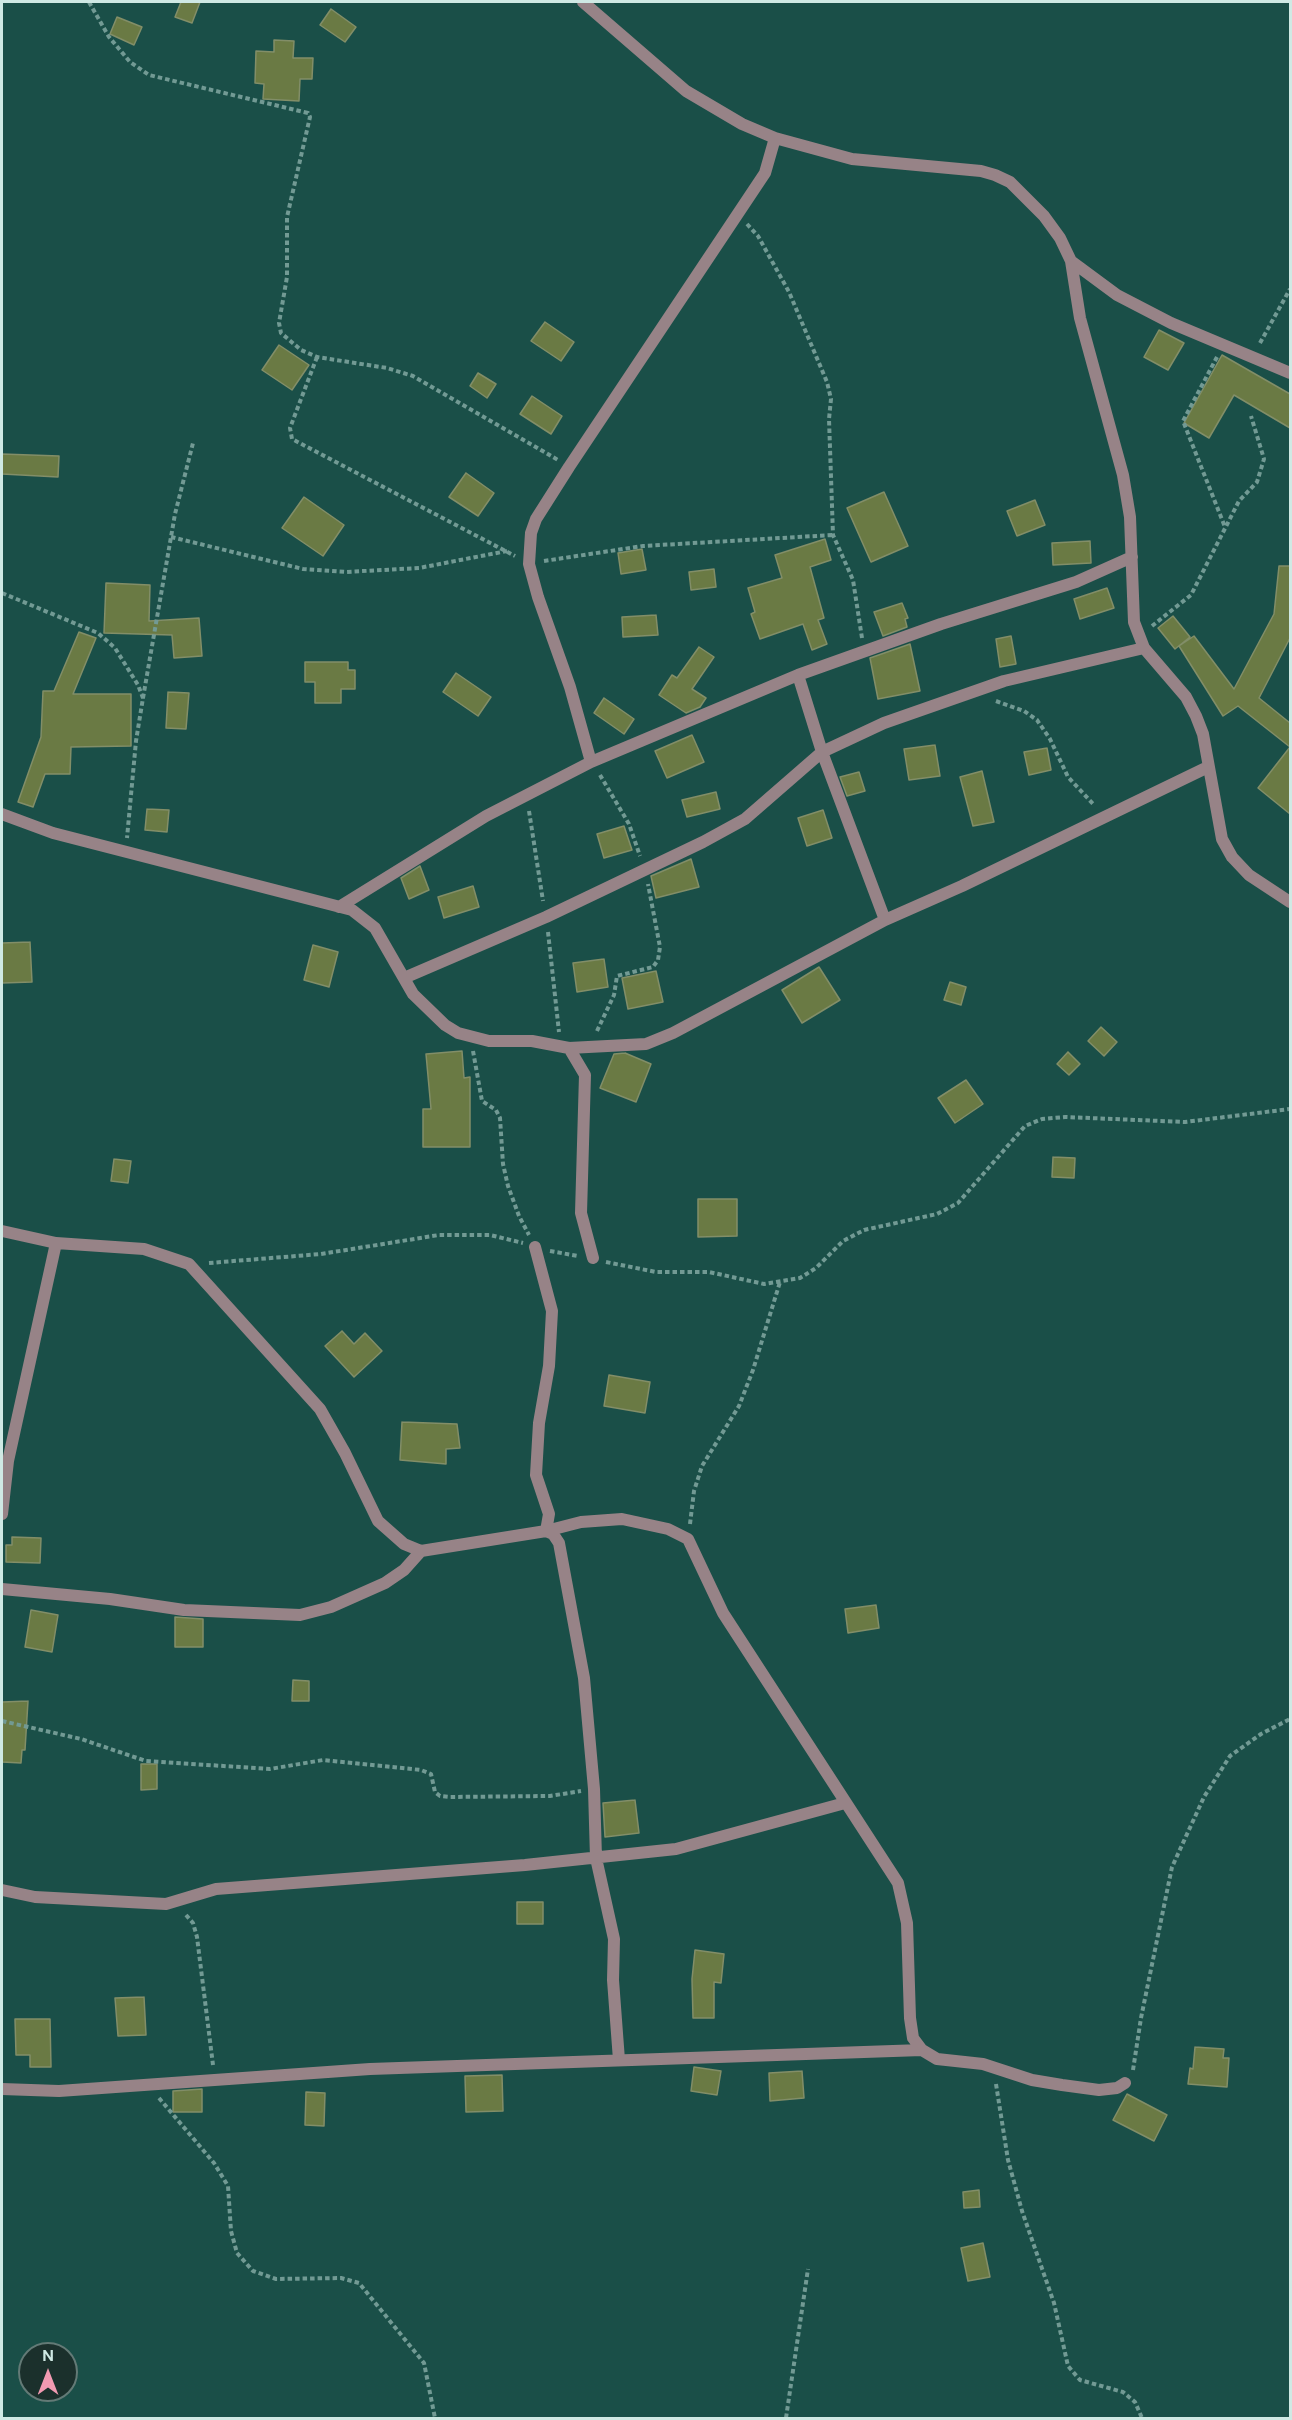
<!DOCTYPE html>
<style>
body{margin:0}
#map{position:relative;width:1292px;height:2420px;overflow:hidden;background:#1a4f48;font-family:"DM Sans",sans-serif}
canvas{display:block}
.frame{position:absolute;inset:0;border:3px solid #cfe9e4;pointer-events:none}
.north{position:absolute;left:18px;top:2342px;width:60px;height:60px;box-sizing:border-box;background:#1b302c;border:2px solid #637a76;border-radius:50%;rotate:0deg;font-size:16px;font-weight:700;line-height:24px;text-align:center;color:#cfe9e4}
.north::after{content:'';display:block;margin:auto;width:21px;height:27px;background:#f19ab1;clip-path:polygon(50% 0,100% 100%,50% 72%,0 100%)}
</style>
<div id="map">
<canvas width="1292" height="2420"></canvas>
<div class="frame"></div>
<div class="north">N</div>
</div>
<script>
const ctx = document.querySelector('canvas').getContext('2d');
ctx.lineJoin = 'round';
function fill(path, color) {
  ctx.fillStyle = color;
  ctx.fill(path, 'evenodd');
}
function poly(rows) {
  const path = new Path2D();
  for (const r of rows) {
    path.moveTo(r[0], r[1]);
    for (let i = 2; i < r.length; i += 2) path.lineTo(r[i], r[i + 1]);
  }
  return path;
}
function strokePath(path, color, width, dash) {
  ctx.strokeStyle = color;
  ctx.lineWidth = width;
  ctx.lineCap = dash ? 'butt' : 'round';
  ctx.setLineDash(dash || []);
  ctx.stroke(path);
}
const building = poly([
 [181,2,200,2,192,23,175,17,181,2],
 [331,9,356,27,345,42,320,25,331,9],
 [117,17,142,27,134,45,110,34,117,17],
 [274,40,294,41,293,58,313,58,312,79,300,79,299,101,263,99,264,84,255,83,256,51,274,52,274,40],
 [545,322,574,342,561,361,531,341,545,322],
 [1159,330,1184,343,1168,370,1144,357,1159,330],
 [279,345,309,365,292,390,262,370,279,345],
 [1222,355,1290,394,1290,428,1234,395,1209,438,1184,423,1222,355],
 [478,373,496,384,487,398,470,386,478,373],
 [532,396,562,416,551,434,520,414,532,396],
 [2,454,59,456,58,477,2,474,2,454],
 [466,473,494,493,478,516,449,497,466,473],
 [884,492,908,546,871,562,847,508,884,492],
 [304,497,344,525,323,556,282,528,304,497],
 [1035,500,1045,525,1017,536,1007,511,1035,500],
 [825,539,831,560,810,567,824,618,818,620,827,644,812,650,803,624,760,639,751,614,755,612,748,588,782,578,775,555,825,539],
 [1090,541,1091,563,1053,565,1052,543,1090,541],
 [642,549,646,570,621,574,618,553,642,549],
 [1279,566,1290,566,1290,638,1259,698,1290,723,1290,747,1238,706,1223,716,1179,646,1194,636,1234,689,1274,614,1279,566],
 [714,569,716,587,691,590,689,572,714,569],
 [106,583,150,585,149,621,199,618,202,656,174,658,172,635,104,633,106,583],
 [1107,588,1114,608,1080,619,1074,599,1107,588],
 [902,603,908,618,905,619,907,627,883,636,874,612,902,603],
 [656,615,658,635,623,637,622,617,656,615],
 [1173,616,1190,637,1175,649,1158,628,1173,616],
 [79,632,96,638,73,694,131,694,131,746,71,747,70,774,45,774,33,807,18,802,41,737,43,691,54,691,79,632],
 [1011,636,1016,664,1000,667,996,639,1011,636],
 [910,644,920,691,878,699,870,658,910,644],
 [699,647,714,657,692,689,706,698,700,707,686,713,659,695,672,675,677,678,699,647],
 [305,662,348,662,348,670,355,670,355,689,341,689,341,703,315,703,315,682,305,682,305,662],
 [456,673,491,697,478,716,443,692,456,673],
 [168,692,189,693,186,729,166,728,168,692],
 [604,698,634,719,624,734,594,713,604,698],
 [692,735,704,762,667,778,655,751,692,735],
 [935,745,940,776,909,780,904,749,935,745],
 [1290,747,1290,814,1258,788,1290,747],
 [1047,748,1051,770,1029,775,1024,752,1047,748],
 [982,771,994,822,973,826,960,777,982,771],
 [859,772,865,791,847,796,840,777,859,772],
 [716,792,720,809,687,817,682,800,716,792],
 [147,809,169,810,167,832,145,830,147,809],
 [823,810,832,838,807,846,798,818,823,810],
 [624,826,632,850,604,858,597,834,624,826],
 [691,859,699,887,656,898,651,876,691,859],
 [420,866,429,890,409,899,401,878,420,866],
 [473,886,479,907,444,918,438,897,473,886],
 [30,942,32,982,2,983,2,943,30,942],
 [313,945,338,952,329,987,304,980,313,945],
 [604,959,608,987,577,992,573,963,604,959],
 [819,967,840,1000,802,1023,782,990,819,967],
 [656,971,663,1002,628,1009,622,978,656,971],
 [950,982,966,987,961,1005,944,1000,950,982],
 [1101,1027,1117,1042,1104,1056,1088,1041,1101,1027],
 [462,1051,464,1078,470,1077,470,1147,423,1147,423,1109,431,1109,426,1054,462,1051],
 [1068,1052,1080,1064,1069,1075,1057,1064,1068,1052],
 [625,1053,651,1064,636,1102,600,1088,614,1054,625,1053],
 [966,1080,983,1104,955,1123,938,1098,966,1080],
 [1053,1157,1075,1158,1074,1178,1052,1177,1053,1157],
 [114,1159,131,1161,128,1183,111,1181,114,1159],
 [698,1199,737,1199,737,1236,698,1237,698,1199],
 [342,1331,354,1344,365,1333,382,1351,354,1377,325,1346,342,1331],
 [609,1375,650,1382,645,1413,604,1406,609,1375],
 [402,1422,457,1424,460,1448,446,1449,446,1464,400,1460,402,1422],
 [12,1537,41,1538,40,1563,6,1562,6,1545,12,1545,12,1537],
 [876,1605,879,1628,848,1633,845,1609,876,1605],
 [31,1610,58,1615,52,1652,25,1647,31,1610],
 [175,1617,203,1619,203,1647,175,1647,175,1617],
 [293,1680,309,1681,309,1701,292,1701,293,1680],
 [28,1701,25,1750,22,1750,21,1763,2,1762,2,1702,28,1701],
 [141,1764,157,1764,157,1789,141,1790,141,1764],
 [635,1800,639,1833,605,1837,603,1803,635,1800],
 [517,1902,543,1902,543,1924,517,1924,517,1902],
 [695,1950,724,1954,721,1983,714,1982,714,2018,693,2018,692,1979,695,1950],
 [144,1997,146,2035,118,2036,115,1998,144,1997],
 [15,2019,50,2019,51,2067,30,2067,30,2055,16,2055,15,2019],
 [1195,2047,1224,2049,1223,2058,1229,2058,1227,2087,1188,2084,1190,2068,1193,2069,1195,2047],
 [694,2067,721,2071,717,2095,691,2091,694,2067],
 [802,2071,804,2098,770,2101,769,2073,802,2071],
 [502,2075,503,2111,466,2112,465,2076,502,2075],
 [202,2089,202,2112,173,2112,173,2091,202,2089],
 [306,2092,325,2093,324,2126,305,2125,306,2092],
 [1127,2094,1167,2115,1154,2141,1113,2120,1127,2094],
 [979,2190,980,2207,964,2208,963,2192,979,2190],
 [983,2243,990,2277,968,2281,961,2248,983,2243]
]);
fill(building, '#6a7a44');
strokePath(building, '#828e68', 1.5);
strokePath(poly([
 [89,2,109,37,130,62,149,75,308,113,310,117,287,217,287,277,279,323,281,333,301,350,317,357,387,368,413,376,558,460],
 [747,224,758,236,789,292,827,382,831,399,829,419,833,535,853,580,862,638],
 [1260,343,1290,289],
 [317,357,290,428,292,439,515,556],
 [1217,357,1183,421,1225,527],
 [171,537,303,569,346,572,419,568,507,551],
 [544,561,643,546,833,535],
 [2,593,98,633,115,648,138,685,143,698,136,741,127,838],
 [1152,626,1191,595,1239,501,1257,482,1264,459,1251,416],
 [143,698,175,514,193,443],
 [996,701,1024,711,1037,720,1050,739,1068,777,1094,805],
 [600,775,629,824,640,856],
 [529,811,543,901],
 [548,932,559,1032],
 [597,1031,614,995,617,976,653,967,658,960,660,947,648,884],
 [473,1051,482,1101,496,1110,500,1118,503,1164,508,1186,519,1216,529,1235],
 [550,1251,578,1256],
 [606,1262,656,1272,709,1272,764,1284,800,1278,816,1268,843,1241,864,1230,937,1214,958,1203,1025,1126,1042,1119,1065,1117,1185,1122,1290,1109],
 [209,1263,321,1254,439,1235,490,1235,523,1243],
 [690,1524,694,1491,702,1466,739,1406,753,1370,780,1282],
 [2,1721,81,1739,146,1761,270,1769,323,1760,421,1770,431,1774,435,1792,440,1796,450,1797,550,1796,581,1791],
 [186,1915,193,1923,197,1937,213,2065],
 [1133,2070,1141,2018,1172,1867,1204,1797,1230,1756,1261,1734,1290,1719],
 [996,2084,1008,2160,1022,2211,1054,2303,1068,2366,1080,2380,1123,2392,1135,2402,1142,2418],
 [159,2098,214,2163,228,2186,231,2231,237,2253,253,2271,276,2279,341,2278,359,2283,424,2363,435,2418],
 [786,2418,808,2269]
]), '#729a94', 4, [4.5, 3]);
strokePath(poly([
 [583,2,686,91,742,124,775,138,852,159,981,171,995,175,1010,182,1044,216,1060,238,1071,261,1080,318,1123,475,1130,517,1134,622,1144,648,1186,697,1196,716,1203,734,1222,839,1232,857,1249,875,1290,902],
 [1071,261,1117,295,1171,323,1290,373],
 [798,675,822,752,885,920],
 [591,762,570,687,538,597,529,564,531,533,536,519,569,467,765,173,775,138],
 [2,814,53,833,352,910,375,928,413,994,445,1025,458,1033,489,1041,532,1041,569,1048,585,1075,581,1213,593,1258],
 [339,907,486,816,591,762,798,675,941,624,1076,582,1132,557],
 [404,978,546,917,703,842,745,819,822,752,884,723,1004,681,1144,648],
 [569,1048,646,1044,673,1033,885,920,962,886,1208,767],
 [2,1231,56,1243,144,1249,189,1264,320,1409,345,1453,378,1521,404,1544,421,1551,546,1531,581,1522,622,1519,668,1529,688,1539,723,1613,898,1883,907,1923,910,2018,913,2038,922,2050,937,2059,983,2064,1032,2080,1062,2085,1099,2090,1117,2088,1125,2083],
 [535,1247,552,1311,549,1366,539,1423,536,1475,549,1514,546,1531],
 [2,1514,8,1461,56,1243],
 [546,1531,553,1534,559,1543,584,1678,594,1789,596,1858,614,1939,613,1980,619,2060],
 [2,1589,110,1599,184,1610,300,1615,331,1607,385,1583,404,1570,421,1551],
 [2,1890,35,1897,166,1904,216,1889,525,1865,676,1849,845,1803],
 [2,2089,59,2091,370,2069,922,2050]
]), '#978387', 12);
</script>
